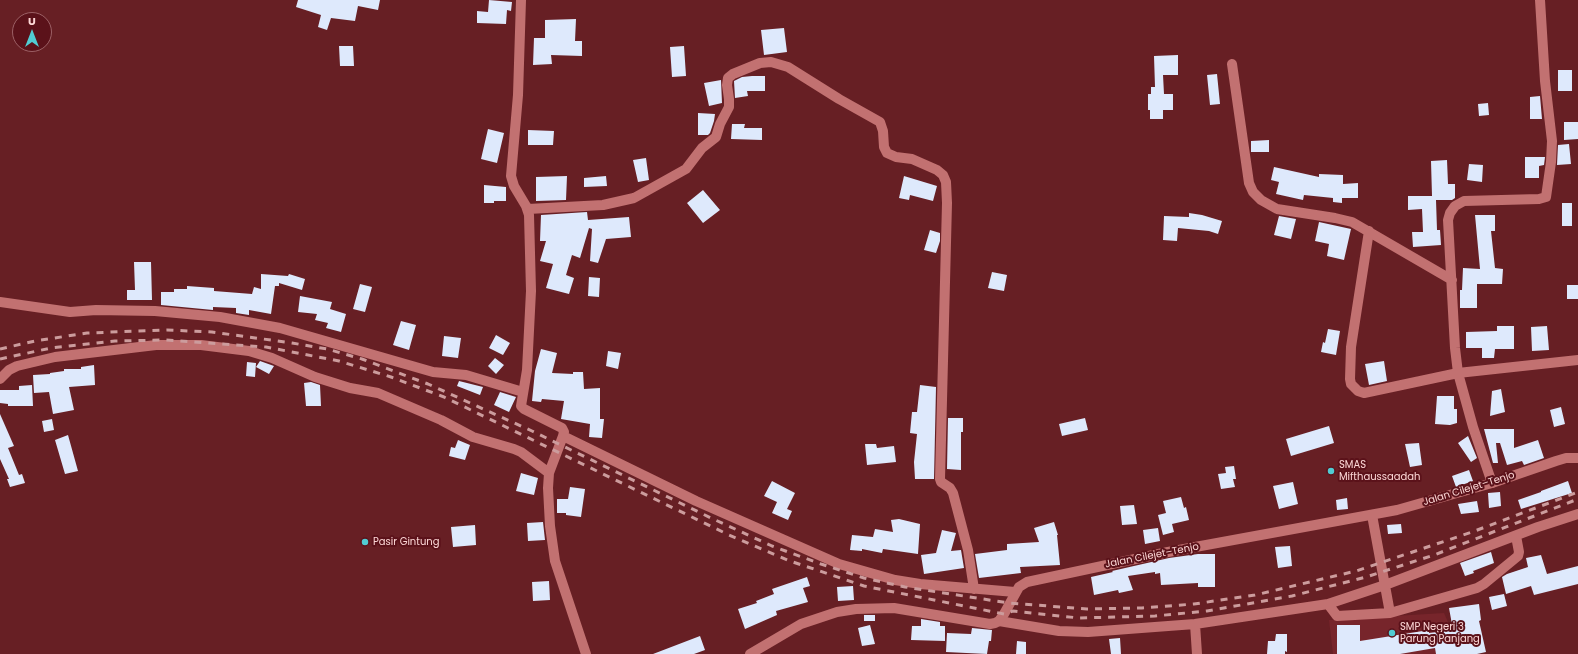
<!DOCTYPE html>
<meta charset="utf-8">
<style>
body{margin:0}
#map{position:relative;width:1578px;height:654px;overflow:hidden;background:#671f24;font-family:Poppins,sans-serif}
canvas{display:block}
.north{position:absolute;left:12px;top:12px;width:40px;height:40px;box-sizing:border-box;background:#5b121a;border:1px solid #9c6166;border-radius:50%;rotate:0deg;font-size:11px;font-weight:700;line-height:16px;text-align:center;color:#fdd8d7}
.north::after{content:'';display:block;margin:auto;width:14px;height:18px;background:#51ccd3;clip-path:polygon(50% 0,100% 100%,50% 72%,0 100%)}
</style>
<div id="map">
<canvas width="1578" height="654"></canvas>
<div class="north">U</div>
</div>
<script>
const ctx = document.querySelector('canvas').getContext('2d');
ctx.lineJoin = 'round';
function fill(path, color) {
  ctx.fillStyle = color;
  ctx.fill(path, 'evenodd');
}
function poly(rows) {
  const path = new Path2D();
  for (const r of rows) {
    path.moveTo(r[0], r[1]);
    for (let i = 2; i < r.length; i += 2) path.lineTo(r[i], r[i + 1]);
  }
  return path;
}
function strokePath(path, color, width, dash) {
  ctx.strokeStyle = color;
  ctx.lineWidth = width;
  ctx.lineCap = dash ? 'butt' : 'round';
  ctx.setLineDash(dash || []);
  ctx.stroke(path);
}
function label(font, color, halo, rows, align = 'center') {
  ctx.font = font + ' Poppins,sans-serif';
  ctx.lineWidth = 4;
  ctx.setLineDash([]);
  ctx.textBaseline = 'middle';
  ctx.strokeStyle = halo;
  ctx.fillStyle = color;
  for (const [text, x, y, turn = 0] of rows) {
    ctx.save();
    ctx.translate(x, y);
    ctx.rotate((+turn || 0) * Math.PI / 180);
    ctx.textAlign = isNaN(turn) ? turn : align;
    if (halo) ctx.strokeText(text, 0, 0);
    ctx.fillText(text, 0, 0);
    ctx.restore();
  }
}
fill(poly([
 [1444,613,1459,647,1460,654,1333,654,1329,620]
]), '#77252b');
fill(poly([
 [298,0,380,0,378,10,358,6,355,21,331,18,327,30,318,27,321,15,296,7],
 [489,0,512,2,511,11,507,10,506,24,477,23,477,11,488,12],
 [576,19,575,41,582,41,582,56,551,55,552,64,533,65,534,38,545,38,545,20],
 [784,28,787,52,764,55,761,30],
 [339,46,353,46,354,66,340,66],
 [684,46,686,76,672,77,670,47],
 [1178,55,1178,75,1163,75,1164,94,1173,94,1173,110,1163,110,1163,119,1150,119,1150,110,1148,110,1148,94,1151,94,1151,87,1155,87,1154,56],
 [1558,70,1572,70,1572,91,1558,91],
 [1217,74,1220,104,1210,105,1207,75],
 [752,76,765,76,765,91,747,91,748,96,735,98,734,81,742,77],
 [721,80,722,103,709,106,704,83],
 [1540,96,1542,119,1530,119,1530,97],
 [1488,103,1489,115,1479,116,1478,104],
 [698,113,715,114,714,121,710,133,708,135,698,135],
 [1564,122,1578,122,1578,139,1564,140],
 [732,124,745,124,744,128,762,128,762,140,731,139],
 [488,129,504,133,497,163,481,159],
 [528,130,554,131,553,145,528,145],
 [1269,140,1269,152,1251,152,1251,141],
 [1569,144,1571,164,1557,165,1558,145],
 [1525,157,1545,157,1544,165,1539,166,1539,178,1525,178],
 [646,158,649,180,638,182,633,160],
 [1447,160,1448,184,1455,184,1455,198,1452,200,1436,200,1437,230,1440,230,1441,245,1413,247,1412,232,1423,232,1422,209,1408,210,1408,196,1432,196,1431,161],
 [1469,164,1483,165,1482,182,1467,180],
 [1274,167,1319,177,1319,174,1343,175,1343,184,1358,183,1358,198,1342,198,1342,203,1333,202,1333,198,1304,195,1303,200,1276,194,1279,182,1271,180],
 [567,176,566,200,536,201,536,177],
 [606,176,607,186,584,187,584,178],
 [904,176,937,186,933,201,910,195,909,200,899,198],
 [484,185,506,187,506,201,494,201,494,203,484,203],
 [703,190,720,210,703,223,687,203],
 [1562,203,1572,203,1572,226,1562,226],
 [587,212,588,220,629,217,631,237,606,239,598,263,590,261,592,229,589,228,580,258,572,255,566,275,574,278,569,294,546,288,553,264,540,261,546,241,540,241,541,215],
 [1189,213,1202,215,1222,221,1218,234,1209,231,1178,228,1177,241,1163,240,1164,216,1189,217],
 [1475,215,1495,215,1495,231,1491,231,1495,268,1503,269,1502,284,1477,284,1477,308,1460,308,1460,290,1462,290,1463,268,1480,269],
 [1279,216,1296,219,1291,239,1274,235],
 [1319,222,1351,229,1344,260,1327,256,1329,244,1315,241],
 [930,230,940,233,940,241,936,253,924,250],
 [134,262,151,262,152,300,127,300,127,290,135,290],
 [992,272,1007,275,1004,291,988,288],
 [261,274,288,276,289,274,305,279,302,290,279,283,279,286,275,286,271,314,249,310,249,315,236,313,236,308,213,307,213,310,161,305,161,292,174,292,174,289,187,289,187,286,214,288,214,291,252,294,254,287,261,289],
 [589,277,600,278,599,297,588,296],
 [360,284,372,287,365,312,353,309],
 [1567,285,1578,285,1578,299,1567,299],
 [300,296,332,302,330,309,346,314,341,332,326,328,328,323,315,320,317,314,298,312],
 [401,321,416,325,409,350,393,345],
 [1497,326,1514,326,1514,349,1495,349,1494,358,1482,358,1482,348,1466,348,1466,332,1497,331],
 [1547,326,1549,350,1532,351,1531,327],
 [1328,329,1340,331,1336,355,1321,352,1323,342,1325,343],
 [496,335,510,343,503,355,489,348],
 [444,336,461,338,458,358,442,356],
 [541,349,557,353,552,373,573,374,573,372,583,372,584,389,600,388,600,419,604,419,602,438,589,437,590,424,561,419,564,401,542,399,541,402,532,401,535,371],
 [608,351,621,353,618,369,606,366],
 [495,358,504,365,496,374,488,366],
 [260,361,274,366,269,374,256,367],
 [1384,361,1387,381,1369,385,1365,364],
 [247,362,256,363,255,377,246,376],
 [94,365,95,385,69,387,74,410,53,414,49,392,34,393,33,375,50,374,50,373,64,371,64,369,81,369,81,367],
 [459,381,483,387,480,395,457,386],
 [311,382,320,385,321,406,306,406,304,383],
 [32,385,33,406,8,406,8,404,0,403,0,390,19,390,19,386],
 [920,385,936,387,934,479,915,479,914,462,917,434,910,433,912,412,917,412],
 [1501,389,1505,412,1490,416,1492,391],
 [500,392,516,397,509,412,494,405],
 [1437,396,1454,396,1454,409,1457,409,1457,423,1450,425,1435,424],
 [1561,407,1565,424,1554,427,1550,410],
 [0,414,14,446,8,448,19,475,22,474,25,483,10,487,7,479,9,479,0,459],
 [948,418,963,418,963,432,961,432,961,470,947,469],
 [1085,418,1088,430,1062,436,1059,424],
 [52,419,54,430,44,432,42,421],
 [1329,426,1334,443,1291,456,1286,439],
 [1484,429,1514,429,1514,448,1538,440,1544,458,1524,465,1522,461,1507,465,1500,443,1496,443,1498,463,1493,463],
 [68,435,78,471,65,474,55,440],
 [1468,436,1477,458,1471,462,1458,443],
 [458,440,470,445,465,460,449,456,451,447,455,448],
 [1419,443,1422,465,1410,467,1405,444],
 [865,444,876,444,877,448,894,446,896,462,867,465],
 [1234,466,1236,479,1233,479,1235,487,1221,489,1218,474,1226,473,1225,467],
 [1469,470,1473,481,1456,487,1452,476],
 [521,473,538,478,534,495,516,491],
 [772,481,795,493,787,509,792,511,788,520,772,513,777,502,764,496],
 [1568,481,1572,493,1521,509,1518,500,1541,492,1541,491],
 [1293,482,1298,504,1279,509,1273,486],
 [570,487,585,489,581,517,566,515,566,513,557,513,557,499,568,499],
 [1500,492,1501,506,1489,508,1488,493],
 [1181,497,1184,508,1186,507,1189,520,1172,524,1174,532,1163,535,1158,515,1166,513,1163,501],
 [1347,498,1348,509,1337,510,1336,500],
 [1477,501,1479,512,1461,514,1458,504],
 [1134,505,1137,524,1122,525,1120,506],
 [899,519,920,524,918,554,883,549,882,553,862,549,862,551,850,550,852,535,873,537,875,529,893,532,891,520],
 [543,522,545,540,528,541,527,523],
 [1054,522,1058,535,1057,535,1060,565,1020,567,1021,573,979,578,975,554,1007,550,1007,544,1039,542,1034,528],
 [1401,524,1402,533,1388,534,1387,525],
 [475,525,476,545,453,547,451,527],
 [1158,528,1160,541,1145,544,1143,530],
 [942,530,956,533,951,551,961,550,964,568,924,574,921,555,936,553],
 [1290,546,1292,566,1278,568,1275,547],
 [1491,552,1494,563,1473,571,1474,573,1465,576,1460,563],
 [1198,554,1215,554,1215,587,1198,587,1198,583,1161,585,1160,573,1155,574,1155,572,1128,576,1133,590,1119,593,1118,590,1094,595,1091,577,1113,572,1112,571,1169,558],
 [1541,555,1547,574,1578,566,1578,584,1534,595,1531,586,1506,594,1502,577,1507,574,1528,567,1526,558],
 [807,577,810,586,803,588,808,602,776,611,777,615,745,629,738,609,757,603,756,601,774,594,772,589],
 [549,581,550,600,533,601,532,582],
 [853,586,854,600,838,601,837,587],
 [1504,594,1507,606,1492,610,1489,597],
 [1479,604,1481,620,1479,621,1486,652,1477,654,1436,654,1435,648,1400,654,1337,654,1337,625,1360,625,1360,641,1429,630,1429,633,1453,630,1449,608],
 [864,615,875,615,875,621,864,621],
 [921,619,940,622,940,626,945,626,945,641,911,640,912,626,921,626],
 [870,625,875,644,862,646,858,628],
 [972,628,992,630,991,641,989,641,987,654,946,652,947,633,971,634],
 [1276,634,1287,634,1287,652,1285,651,1285,654,1267,654,1268,641,1275,641],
 [700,636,705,650,694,654,653,654],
 [1120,638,1121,654,1111,654,1109,639],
 [1017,641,1026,642,1026,654,1016,654]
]), '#dee9fc');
strokePath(poly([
 [521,0,518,95,511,176,514,186,526,206,529,215,531,291,527,370,521,406,524,409,562,428,564,432,563,436,549,473,548,488,550,526,555,561,586,654],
 [1232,64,1249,183,1253,192,1261,200,1277,209,1335,218,1352,222,1452,280],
 [528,209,603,205,634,198,686,169,702,148,716,137,720,124,729,107,729,99,727,85,728,78,733,74,760,63,771,62,788,67,839,99,880,122,883,131,884,147,887,153,896,157,912,159,937,170,943,175,946,182,947,203,940,479,941,482,950,488,953,493,968,550,974,589],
 [1369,231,1351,347,1350,379,1351,384,1358,391,1364,393,1458,373,1578,360],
 [0,302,70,312,96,310,155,311,220,317,280,328,433,372,466,375,523,392],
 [0,379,9,370,17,366,55,357,156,345,201,345,249,351,272,358,315,377,350,388,378,393,441,420,473,437,514,449,521,452,549,473],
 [563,436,696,501,839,564,895,580,920,584,1015,592],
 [1492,483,1473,427,1458,373,1455,348,1448,220,1450,213,1455,206,1464,201,1539,199,1546,197,1551,162,1552,141,1545,81,1540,0],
 [1372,515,1390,613],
 [1328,604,1337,616,1390,613,1477,588,1484,584,1518,556,1519,552,1516,536],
 [999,621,1059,631,1088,632,1195,624,1328,604,1385,585,1538,527,1578,514],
 [1195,624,1197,654]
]), '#c27171', 10);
strokePath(poly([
 [750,654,801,624,837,612,856,609,894,608,990,624,995,623,999,621,1004,614,1019,587,1027,582,1168,552,1397,510,1492,483,1556,461,1566,458,1578,458]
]), '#c27171', 10);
strokePath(poly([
 [0,349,35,341,87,333,167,330,212,332,292,343,327,349,362,359,428,384,532,431,711,518,772,546,821,564,864,578,905,587,1009,603,1087,609,1142,608,1194,604,1255,595,1356,571,1472,532,1578,492],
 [0,359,51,348,115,341,165,340,266,347,339,361,391,377,444,397,729,535,790,561,864,586,1004,614,1013,611,1079,618,1155,616,1207,611,1292,596,1366,577,1434,555,1578,499]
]), '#cc9c9d', 3, [7, 7]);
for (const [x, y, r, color] of [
 [1331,471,4,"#51ccd3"],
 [365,542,4,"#51ccd3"],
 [1392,633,4,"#51ccd3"]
]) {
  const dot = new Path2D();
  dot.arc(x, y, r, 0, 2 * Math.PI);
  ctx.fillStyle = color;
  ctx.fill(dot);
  strokePath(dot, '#5b121a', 1.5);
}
label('10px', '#fdd8d7', '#5b121a', [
 ["SMAS",1339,465],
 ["Mifthaussaadah",1339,477],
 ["Pasir Gintung",373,542],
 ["SMP Negeri 3",1400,627],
 ["Parung Panjang",1400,639]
], 'left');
label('10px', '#fdd8d7', '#5b121a', [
 ["Jalan Cilejet–Tenjo",1469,489,-17],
 ["Jalan Cilejet–Tenjo",1152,556,-11]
]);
</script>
